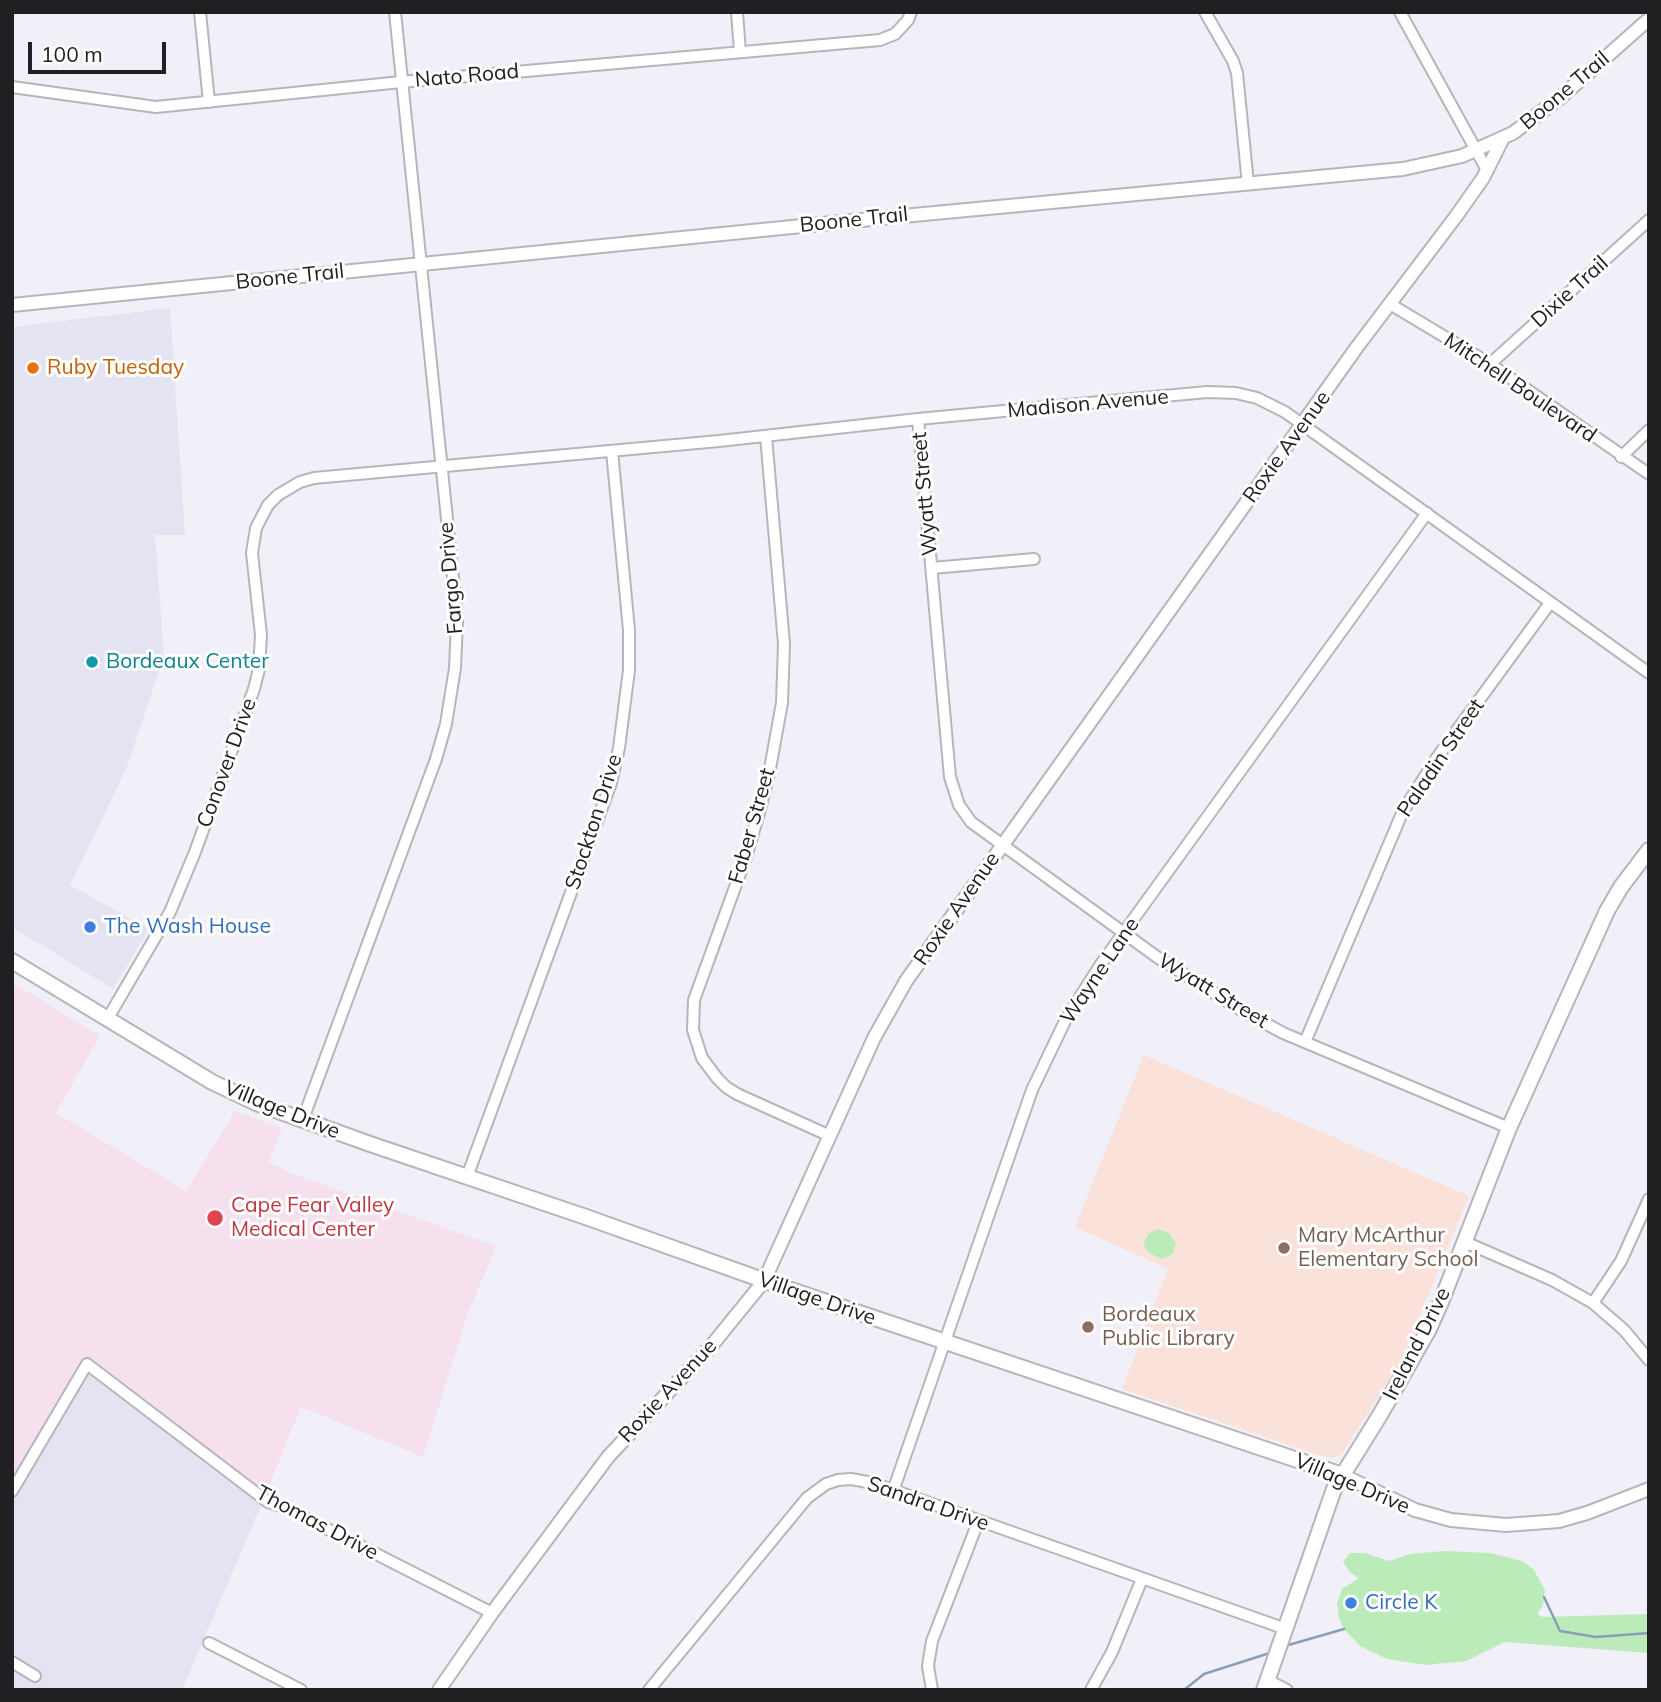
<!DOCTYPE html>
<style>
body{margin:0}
#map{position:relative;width:1661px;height:1702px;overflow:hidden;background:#f1f0f8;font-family:Mulish,sans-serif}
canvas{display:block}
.frame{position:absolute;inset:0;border:14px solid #202022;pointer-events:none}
.scale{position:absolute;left:28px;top:42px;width:138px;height:32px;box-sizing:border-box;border:4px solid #202022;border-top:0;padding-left:9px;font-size:21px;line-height:24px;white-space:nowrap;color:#202022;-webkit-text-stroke:5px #fff;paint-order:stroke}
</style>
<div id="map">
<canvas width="1661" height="1702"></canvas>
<div class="frame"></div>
<div class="scale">100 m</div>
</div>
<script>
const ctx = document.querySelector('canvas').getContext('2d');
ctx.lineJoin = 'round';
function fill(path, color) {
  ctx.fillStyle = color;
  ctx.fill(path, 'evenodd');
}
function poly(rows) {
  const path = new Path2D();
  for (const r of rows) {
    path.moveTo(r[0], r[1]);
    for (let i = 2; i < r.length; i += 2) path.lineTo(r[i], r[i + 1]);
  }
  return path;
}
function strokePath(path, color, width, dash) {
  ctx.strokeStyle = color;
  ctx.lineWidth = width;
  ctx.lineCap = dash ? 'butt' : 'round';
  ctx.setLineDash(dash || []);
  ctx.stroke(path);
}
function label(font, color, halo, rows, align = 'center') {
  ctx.font = font + ' Mulish,sans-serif';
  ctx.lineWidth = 6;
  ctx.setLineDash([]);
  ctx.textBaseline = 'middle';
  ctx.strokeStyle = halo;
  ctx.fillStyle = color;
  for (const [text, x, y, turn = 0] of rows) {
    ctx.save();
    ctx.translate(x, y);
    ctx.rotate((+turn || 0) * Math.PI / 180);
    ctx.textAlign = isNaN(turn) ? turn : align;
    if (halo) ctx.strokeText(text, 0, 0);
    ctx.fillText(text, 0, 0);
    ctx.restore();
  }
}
fill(poly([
 [170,308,185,535,155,535,164,656,126,769,70,885,149,929,113,989,12,927,12,327],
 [80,1365,261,1506,182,1690,12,1690,12,1474]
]), '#e4e3f2');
fill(poly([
 [1144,1055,1469,1196,1400,1363,1342,1453,1334,1458,1322,1456,1122,1389,1168,1269,1075,1227]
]), '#fae1d9');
fill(poly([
 [12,982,100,1036,56,1113,186,1191,235,1111,282,1128,269,1162,291,1173,496,1246,467,1316,423,1457,301,1407,261,1506,80,1365,12,1474]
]), '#f6e0ee');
fill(poly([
 [1159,1229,1170,1234,1176,1244,1173,1254,1161,1259,1148,1252,1143,1243,1149,1233],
 [1444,1551,1490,1553,1522,1561,1534,1570,1545,1590,1543,1605,1537,1614,1543,1617,1649,1614,1649,1653,1505,1642,1466,1661,1426,1665,1387,1659,1360,1646,1344,1629,1339,1618,1337,1603,1342,1589,1359,1578,1351,1573,1343,1562,1350,1553,1365,1553,1389,1561,1411,1554]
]), '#bbebb9');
strokePath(poly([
 [1544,1597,1560,1631,1596,1637,1649,1633],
 [1285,1646,1344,1629],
 [1184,1690,1204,1674,1273,1652]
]), '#889fb8', 2.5);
const minor = poly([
 [200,12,209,102],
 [737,12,740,52],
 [1205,12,1233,61,1237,73,1248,184],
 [1400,12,1487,170],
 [12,87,156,107,401,82,880,40,895,34,908,20,911,12],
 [1390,304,1490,364,1649,474],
 [1490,364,1649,220],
 [918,419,950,777,959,805,971,822,1157,957,1241,1010,1283,1033,1509,1128],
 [766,436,784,644,782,703,769,774,759,813,746,857,694,1000,693,1030,702,1058,717,1078,726,1087,737,1094,828,1135],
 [1621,457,1649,430],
 [932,568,1034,559],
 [108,1018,170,912,195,852,254,689,259,669,261,635,252,553,256,528,268,505,278,495,300,482,314,478,719,441,918,419,1207,392,1236,393,1257,398,1285,412,1649,673],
 [1305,1042,1403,811,1436,759,1550,603],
 [303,1119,436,759,446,724,455,668,457,622,455,597,395,12],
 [467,1177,611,783,619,748,629,670,629,630,612,451],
 [1465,1242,1552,1280,1593,1303,1624,1330,1649,1360],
 [1593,1303,1621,1261,1649,1199],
 [12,1491,87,1364,268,1502,284,1507,492,1613],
 [893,1491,1032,1090,1066,1019,1101,964,1427,513],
 [209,1643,301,1690],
 [12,1662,35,1676],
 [1267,1680,1287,1690],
 [649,1690,807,1498,826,1484,838,1480,851,1479,873,1483,1286,1629],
 [932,1690,928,1666,932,1641,978,1522],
 [1091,1690,1112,1652,1142,1579]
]);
const tertiary = poly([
 [12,305,892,217,1403,169,1462,156,1513,133,1561,97,1649,19],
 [1342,1475,1415,1510,1451,1520,1506,1525,1559,1521,1587,1513,1649,1489],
 [439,1690,492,1613,608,1457,712,1345,764,1281,874,1038,906,981,1357,347,1457,215,1483,178,1502,140]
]);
const secondary = poly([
 [12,961,212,1082,256,1103,370,1144,583,1216,788,1289,1342,1475],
 [1264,1690,1334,1489,1380,1415,1429,1329,1441,1302,1509,1128,1607,911,1621,887,1649,850]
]);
strokePath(minor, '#b5b5bc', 14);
strokePath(tertiary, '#b5b5bc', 16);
strokePath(secondary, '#b5b5bc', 18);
strokePath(minor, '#fff', 10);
strokePath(tertiary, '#fff', 12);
strokePath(secondary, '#fff', 14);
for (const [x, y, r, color] of [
 [33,368,7,"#e8710a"],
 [92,662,7,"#0f9aa8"],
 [90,927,7,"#3f7fe0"],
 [215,1218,9,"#e0444e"],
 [1284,1248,7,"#8d6e63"],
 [1088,1327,7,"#8d6e63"],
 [1351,1603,7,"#3f7fe0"]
]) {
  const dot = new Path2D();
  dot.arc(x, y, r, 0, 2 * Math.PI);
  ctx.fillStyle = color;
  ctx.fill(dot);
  strokePath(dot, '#fff', 2.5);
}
label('21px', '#202022', '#fff', [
 ["Nato Road",467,76,-5],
 ["Boone Trail",1565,91,-40],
 ["Boone Trail",854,220,-6],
 ["Boone Trail",290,277,-6],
 ["Dixie Trail",1570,292,-42],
 ["Mitchell Boulevard",1520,388,34],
 ["Madison Avenue",1088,404,-5],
 ["Roxie Avenue",1287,447,-54],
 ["Wyatt Street",925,494,-95],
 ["Fargo Drive",451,578,-95],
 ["Paladin Street",1441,758,-56],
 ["Conover Drive",227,763,-70],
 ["Stockton Drive",594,822,-72],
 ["Faber Street",752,826,-74],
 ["Roxie Avenue",957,909,-55],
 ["Wayne Lane",1100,971,-56],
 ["Wyatt Street",1213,991,31],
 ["Village Drive",282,1110,22],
 ["Village Drive",817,1299,19],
 ["Ireland Drive",1417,1344,-63],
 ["Roxie Avenue",668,1391,-47],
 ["Village Drive",1352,1484,23],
 ["Sandra Drive",928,1504,19],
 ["Thomas Drive",317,1523,28]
]);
label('21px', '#c56008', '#fff', [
 ["Ruby Tuesday",47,368]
], 'left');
label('21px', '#0d838f', '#fff', [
 ["Bordeaux Center",106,662]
], 'left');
label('21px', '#366cbe', '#fff', [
 ["The Wash House",104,927],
 ["Circle K",1365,1603]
], 'left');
label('21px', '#be3a42', '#fff', [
 ["Cape Fear Valley",231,1206],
 ["Medical Center",231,1230]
], 'left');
label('21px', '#785e54', '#fff', [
 ["Mary McArthur",1298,1236],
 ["Elementary School",1298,1260],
 ["Bordeaux",1102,1315],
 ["Public Library",1102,1339]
], 'left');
</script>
